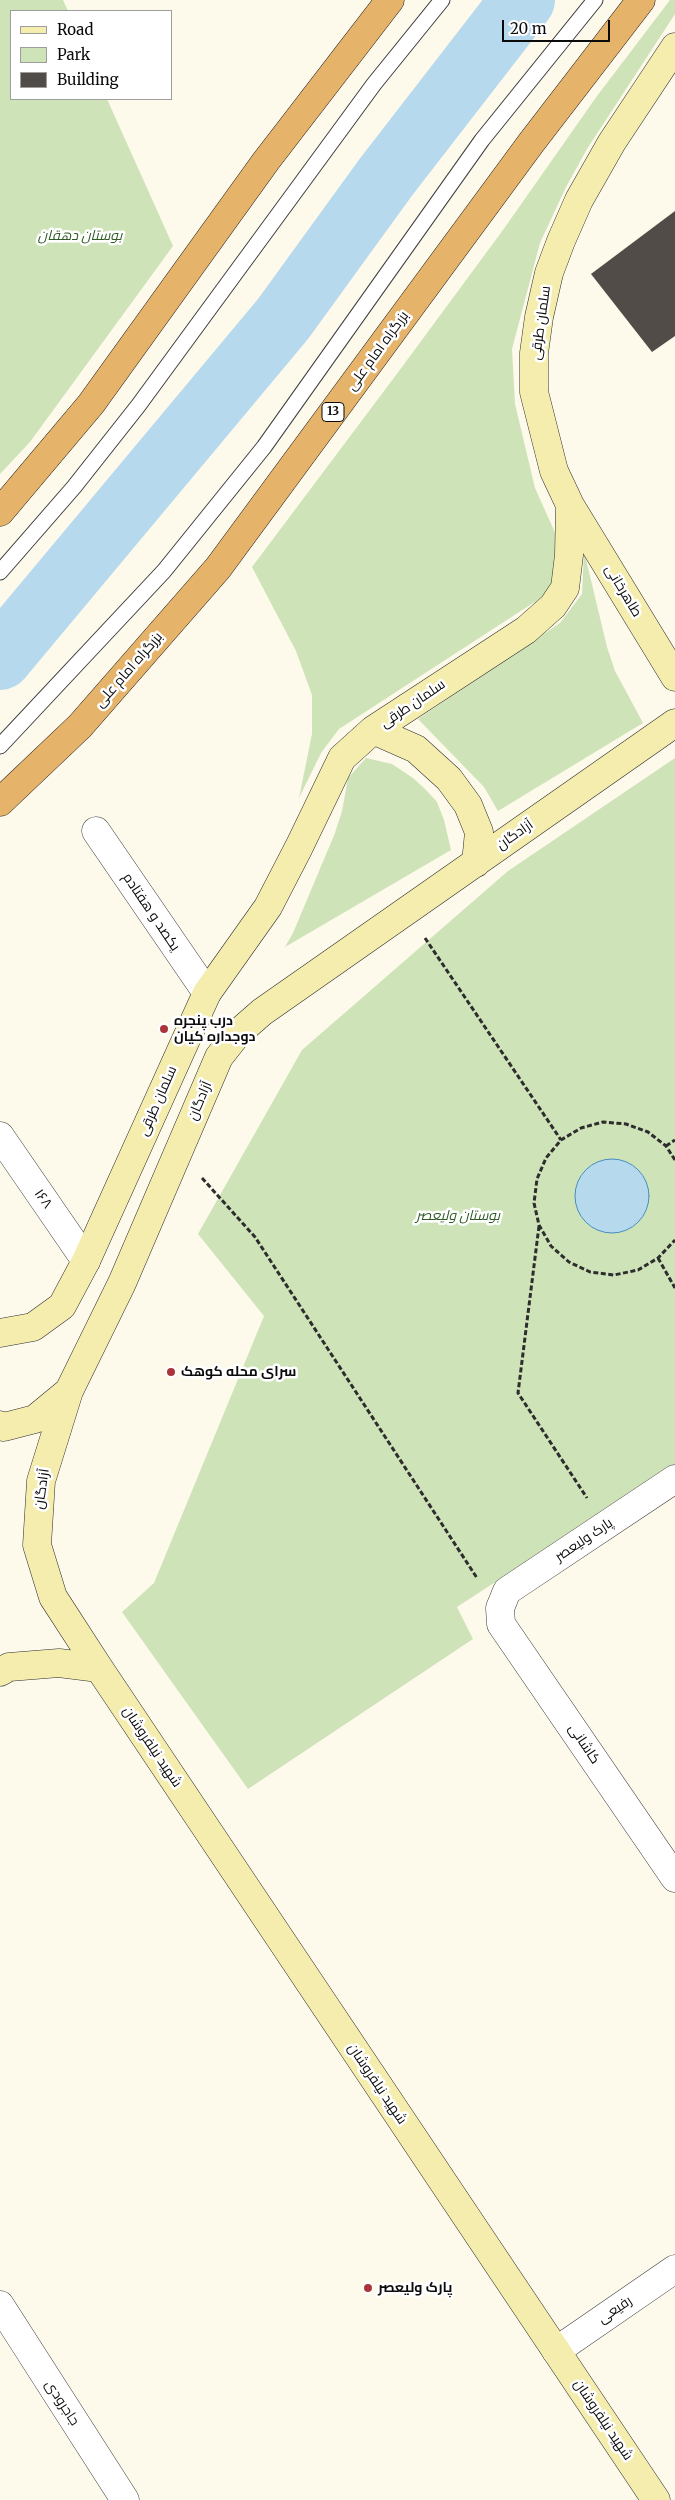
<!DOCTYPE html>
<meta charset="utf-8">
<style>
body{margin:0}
#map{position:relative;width:675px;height:2500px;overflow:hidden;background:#fdf9eb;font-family:Merriweather,serif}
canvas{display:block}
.legend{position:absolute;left:10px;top:10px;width:162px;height:90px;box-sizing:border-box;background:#fff;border:1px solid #9d9d9d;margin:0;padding:6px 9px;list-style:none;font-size:15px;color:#0b0b0b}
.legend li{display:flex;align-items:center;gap:10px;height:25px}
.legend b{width:25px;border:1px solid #9d9d9d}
.scale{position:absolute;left:502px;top:20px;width:108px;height:22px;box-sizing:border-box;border:2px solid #0b0b0b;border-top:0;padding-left:6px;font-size:15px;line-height:18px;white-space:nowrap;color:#0b0b0b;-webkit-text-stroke:4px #fff;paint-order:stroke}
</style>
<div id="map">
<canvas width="675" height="2500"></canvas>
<ul class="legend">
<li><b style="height:6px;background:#f5edae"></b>Road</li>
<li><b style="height:14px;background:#cfe3b9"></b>Park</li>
<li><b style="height:14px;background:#524c49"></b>Building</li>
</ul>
<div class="scale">20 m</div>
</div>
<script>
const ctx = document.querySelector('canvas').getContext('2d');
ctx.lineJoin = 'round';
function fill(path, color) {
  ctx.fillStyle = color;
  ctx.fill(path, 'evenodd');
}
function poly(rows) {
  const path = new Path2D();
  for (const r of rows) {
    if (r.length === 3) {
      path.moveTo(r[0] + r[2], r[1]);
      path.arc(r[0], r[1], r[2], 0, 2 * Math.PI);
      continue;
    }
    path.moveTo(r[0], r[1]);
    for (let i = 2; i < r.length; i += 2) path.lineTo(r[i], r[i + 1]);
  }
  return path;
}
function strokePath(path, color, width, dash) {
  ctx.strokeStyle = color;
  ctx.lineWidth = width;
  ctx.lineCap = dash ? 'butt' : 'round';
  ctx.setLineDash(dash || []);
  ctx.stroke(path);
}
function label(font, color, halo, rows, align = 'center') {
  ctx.font = font + ' Merriweather,Cairo,serif';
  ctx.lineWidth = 5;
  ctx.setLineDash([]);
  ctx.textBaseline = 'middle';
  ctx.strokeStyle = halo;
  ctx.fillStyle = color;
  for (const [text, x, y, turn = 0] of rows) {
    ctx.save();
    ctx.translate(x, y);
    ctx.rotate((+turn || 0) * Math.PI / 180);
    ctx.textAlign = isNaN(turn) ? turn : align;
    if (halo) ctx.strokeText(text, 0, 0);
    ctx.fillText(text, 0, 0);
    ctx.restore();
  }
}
fill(poly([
 [0,0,63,0,68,11,11,11,11,99,107,99,173,246,30,442,0,474],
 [670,0,675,0,675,14,587,149,566,187,540,243,512,349,515,404,535,488,557,537,559,565,550,592,339,729,321,753,299,798,312,734,312,695,296,651,252,567,399,371,503,230,597,96],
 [584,551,607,647,615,671,643,723,498,811,484,787,418,719,560,623,582,594],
 [366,758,392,764,413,778,426,790,437,802,444,820,451,850,285,947,293,933,335,833,342,811,348,778],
 [675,758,675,1465,457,1607,473,1639,248,1789,122,1612,154,1583,264,1316,198,1234,302,1050,508,871]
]), '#cfe3b9');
const water = poly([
 [612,1196,37]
]);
fill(water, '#b6d9ee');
strokePath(water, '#468ebc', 1);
strokePath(poly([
 [0,658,283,319,386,177,523,0]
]), '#b6d9ee', 64);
fill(poly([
 [675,211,675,336,652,352,591,274]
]), '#524c49');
const service = poly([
 [0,572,74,487,138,406,374,84,442,0],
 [0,746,164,571,264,447,482,140,595,0]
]);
const minor = poly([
 [96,831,207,993],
 [0,1136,86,1261],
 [675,1479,507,1591,500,1608,501,1624,675,1878],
 [0,2305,125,2500],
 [556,2351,675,2269]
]);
const secondary = poly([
 [675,47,612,142,579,200,561,241,549,273,539,317,534,353,534,392,554,471,570,505,675,677],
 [373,730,416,749,449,779,468,805,479,832,476,863],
 [0,1333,33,1327,62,1306,86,1261,207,993,268,907,299,847,342,758,373,730,526,630,553,606,565,588,569,555,570,505],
 [0,1425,4,1427,35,1419,69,1391],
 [0,1672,9,1667,59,1663,99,1668],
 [656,2500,99,1668,53,1597,37,1545,41,1481,69,1391,122,1283,219,1057,238,1033,262,1012,675,723]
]);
const trunk = poly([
 [0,512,91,404,266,161,390,0],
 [0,802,80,726,218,568,531,143,641,0]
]);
strokePath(service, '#3e3e3e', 17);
strokePath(minor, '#3e3e3e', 29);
strokePath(secondary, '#2d2d2d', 29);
strokePath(trunk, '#1c1c1c', 29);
strokePath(poly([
 [425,938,561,1140],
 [666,1146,675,1140],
 [675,1160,666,1146,648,1132,626,1124,603,1122,581,1128,561,1140,546,1158,537,1179,534,1203,539,1225,551,1246,569,1262,590,1272,614,1275,638,1270,658,1258,675,1240],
 [202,1178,255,1237,477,1578],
 [539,1226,518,1393,587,1498],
 [658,1258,675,1288]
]), '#2d2d2d', 3, [5, 2.5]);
strokePath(service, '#fff', 15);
strokePath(minor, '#fff', 28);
strokePath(secondary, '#f5edae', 28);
strokePath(trunk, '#e6b36a', 28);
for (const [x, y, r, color] of [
 [164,1029,5,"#aa343b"],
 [171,1372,5,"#aa343b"],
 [368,2288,5,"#aa343b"]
]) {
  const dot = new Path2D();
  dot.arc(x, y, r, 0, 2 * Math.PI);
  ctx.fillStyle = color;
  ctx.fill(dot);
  strokePath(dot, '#fff', 2);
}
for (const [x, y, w] of [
 [333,412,22]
]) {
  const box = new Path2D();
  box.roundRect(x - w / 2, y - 9.5, w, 19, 4);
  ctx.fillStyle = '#fff';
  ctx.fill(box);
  strokePath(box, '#0b0b0b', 1);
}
label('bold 12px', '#0b0b0b', null, [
 ["13",333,412]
]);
label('italic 14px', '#2f5a24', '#fff', [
 ["بوستان دهقان",80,236],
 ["بوستان ولیعصر",458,1216]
]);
label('14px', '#0b0b0b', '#fff', [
 ["سلمان طرقی",541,323,-82],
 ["بزرگراه امام علی",378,351,-54],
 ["طاهرخانی",623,591,59],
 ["بزرگراه امام علی",129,670,-49],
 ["سلمان طرقی",413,704,-34],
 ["آزادگان",515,835,-35],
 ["یکصد و هفتادم",151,912,56],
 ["سلمان طرقی",158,1101,-66],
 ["آزادگان",200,1101,-67],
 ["۱۶۸",43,1199,55],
 ["آزادگان",42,1489,-82],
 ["پارک ولیعصر",584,1540,-34],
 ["کاشانی",584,1744,56],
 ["شهید نیلفروشان",152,1747,56],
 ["شهید نیلفروشان",377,2084,56],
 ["رفیعی",615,2310,-34],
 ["جاجرودی",62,2403,57],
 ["شهید نیلفروشان",603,2420,56]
]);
label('bold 14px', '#0b0b0b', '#fff', [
 ["درب پنجره",174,1021],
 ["دوجداره کیان",174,1037],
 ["سرای محله کوهک",181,1372],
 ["پارک ولیعصر",378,2288]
], 'left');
</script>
